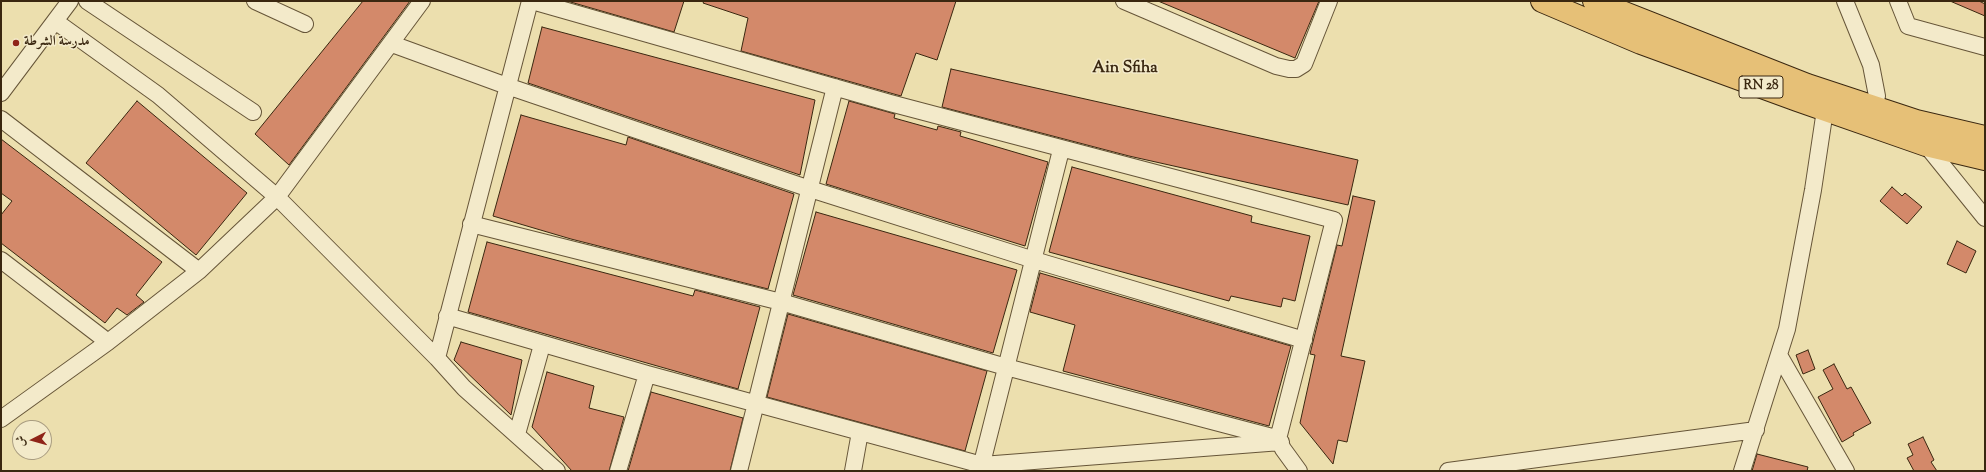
<!DOCTYPE html>
<meta charset="utf-8">
<style>
body{margin:0}
#map{position:relative;width:1986px;height:472px;overflow:hidden;background:#ecdfae;font-family:"Sorts Mill Goudy",Amiri,serif}
canvas{display:block}
.frame{position:absolute;inset:0;border:2px solid #3a2710;pointer-events:none}
.north{position:absolute;left:12px;top:420px;width:40px;height:40px;box-sizing:border-box;background:#f3eaca;border:1px solid #a99c80;border-radius:50%;rotate:264deg;font-size:11px;font-weight:700;line-height:16px;text-align:center;color:#3a2710}
.north::after{content:'';display:block;margin:auto;width:14px;height:18px;background:#8f2418;clip-path:polygon(50% 0,100% 100%,50% 72%,0 100%)}
</style>
<div id="map">
<canvas width="1986" height="472"></canvas>
<div class="frame"></div>
<div class="north">ش</div>
</div>
<script>
const ctx = document.querySelector('canvas').getContext('2d');
ctx.lineJoin = 'round';
function fill(path, color) {
  ctx.fillStyle = color;
  ctx.fill(path, 'evenodd');
}
function poly(rows) {
  const path = new Path2D();
  for (const r of rows) {
    path.moveTo(r[0], r[1]);
    for (let i = 2; i < r.length; i += 2) path.lineTo(r[i], r[i + 1]);
  }
  return path;
}
function strokePath(path, color, width, dash) {
  ctx.strokeStyle = color;
  ctx.lineWidth = width;
  ctx.lineCap = dash ? 'butt' : 'round';
  ctx.setLineDash(dash || []);
  ctx.stroke(path);
}
function label(font, color, halo, rows, align = 'center') {
  ctx.font = font + ' "Sorts Mill Goudy",Amiri,serif';
  ctx.lineWidth = 3;
  ctx.setLineDash([]);
  ctx.textBaseline = 'middle';
  ctx.strokeStyle = halo;
  ctx.fillStyle = color;
  for (const [text, x, y, turn = 0] of rows) {
    ctx.save();
    ctx.translate(x, y);
    ctx.rotate((+turn || 0) * Math.PI / 180);
    ctx.textAlign = isNaN(turn) ? turn : align;
    if (halo) ctx.strokeText(text, 0, 0);
    ctx.fillText(text, 0, 0);
    ctx.restore();
  }
}
const building = poly([
 [363,1,410,1,289,165,255,134,363,1],
 [567,1,684,1,674,32,567,1],
 [704,1,956,1,937,60,916,53,901,96,741,51,748,18,703,3,704,1],
 [1158,1,1319,1,1295,58,1158,1],
 [1950,1,1979,1,1985,4,1985,16,1950,1],
 [542,27,815,100,800,175,528,83,542,27],
 [951,69,1358,160,1348,205,1129,156,942,107,951,69],
 [137,101,247,193,196,255,86,163,137,101],
 [849,101,895,114,894,118,937,130,938,126,961,132,960,136,1048,162,1025,246,826,184,849,101],
 [521,115,626,145,628,137,794,194,768,289,571,239,493,216,521,115],
 [1,139,162,262,136,295,144,302,127,315,117,308,105,323,1,243,1,215,12,201,1,193,1,139],
 [1072,167,1252,216,1251,222,1310,236,1295,301,1283,298,1281,307,1231,296,1229,301,1049,252,1072,167],
 [1892,187,1902,196,1905,193,1922,207,1907,224,1880,201,1892,187],
 [1353,196,1375,201,1341,356,1365,361,1347,442,1338,440,1333,464,1300,423,1315,355,1310,354,1337,245,1342,246,1353,196],
 [816,212,1017,270,993,353,793,295,816,212],
 [1957,241,1976,251,1966,273,1947,264,1957,241],
 [487,242,693,296,695,290,760,307,738,389,468,312,487,242],
 [1040,273,1291,346,1269,426,1063,371,1075,325,1030,312,1040,273],
 [788,314,987,371,965,451,767,397,788,314],
 [461,342,522,360,511,415,454,360,461,342],
 [1808,350,1815,369,1803,374,1796,355,1808,350],
 [1834,364,1847,389,1851,387,1871,423,1853,433,1854,435,1842,442,1818,397,1833,389,1823,370,1834,364],
 [547,372,594,386,589,408,624,417,609,471,572,471,532,427,547,372],
 [651,392,743,418,730,471,628,471,651,392],
 [1923,437,1934,460,1931,462,1937,471,1914,471,1907,458,1913,455,1908,444,1923,437],
 [1757,454,1808,467,1807,471,1752,471,1757,454]
]);
fill(building, '#d3896a');
strokePath(building, '#3a2710', 1);
const minor = poly([
 [87,1,253,112],
 [255,1,305,24],
 [532,1,890,103,1334,220,1278,439,1283,449,1299,471],
 [1124,1,1276,66,1289,69,1296,69,1304,64,1329,1],
 [1845,1,1871,65,1877,96,1874,107],
 [1898,1,1908,26,1985,47],
 [55,21,70,1],
 [392,44,507,86,810,189,1034,260,1304,340],
 [1,93,55,21,158,95,277,197,437,358,464,388,557,471],
 [1,119,199,271],
 [1926,141,1926,145,1985,218],
 [471,224,781,302,1006,367,1276,438],
 [1,260,108,342],
 [447,316,647,374,982,465,1281,442],
 [1779,355,1846,471],
 [437,358,530,1],
 [1,419,108,342,199,271,277,197,422,1],
 [517,434,542,345],
 [618,471,647,374],
 [739,471,835,87],
 [853,471,860,432],
 [980,471,1061,150],
 [1448,471,1756,430],
 [1742,471,1787,329,1813,190,1825,110]
]);
const highway = poly([
 [1542,1,1641,43,1797,100,1926,145,1985,159],
 [1594,1,1807,85,1916,121,1985,137]
]);
strokePath(minor, '#665538', 18);
strokePath(highway, '#3a2710', 24);
strokePath(minor, '#f3eaca', 16);
strokePath(highway, '#e6c077', 22);
for (const [x, y, r, color] of [
 [16,43,4,"#8f2418"]
]) {
  const dot = new Path2D();
  dot.arc(x, y, r, 0, 2 * Math.PI);
  ctx.fillStyle = color;
  ctx.fill(dot);
  strokePath(dot, '#f3eaca', 1.5);
}
for (const [x, y, w] of [
 [1761,87,44]
]) {
  const box = new Path2D();
  box.roundRect(x - w / 2, y - 11, w, 22, 3);
  ctx.fillStyle = '#f3eaca';
  ctx.fill(box);
  strokePath(box, '#3a2710', 1);
}
label('bold 13px', '#3a2710', null, [
 ["RN 28",1761,87]
]);
label('bold 14px', '#3a2710', '#f3eaca', [
 ["مدرسة الشرطة",24,43]
], 'left');
label('bold 16px', '#3a2710', '#f3eaca', [
 ["Ain Sfiha",1125,69]
]);
</script>
